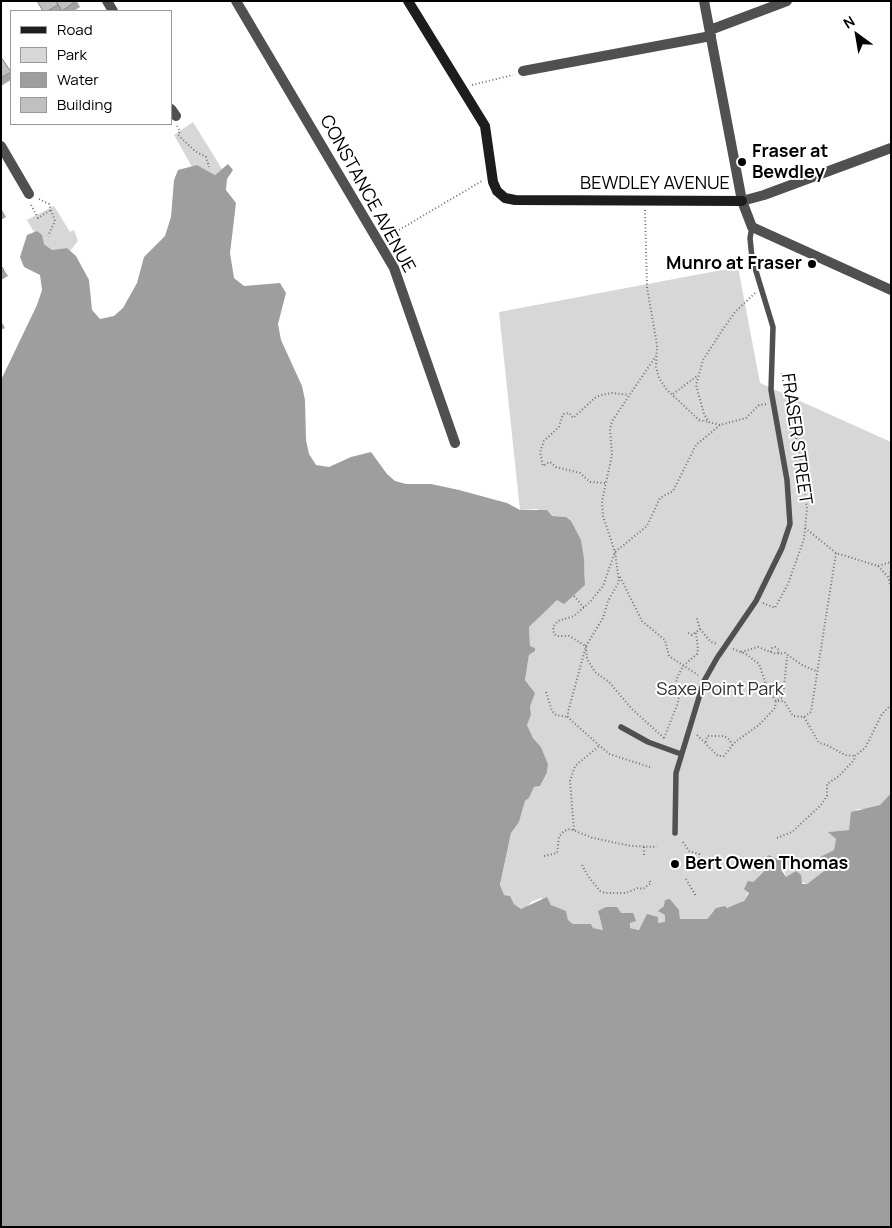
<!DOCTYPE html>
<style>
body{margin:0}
#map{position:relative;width:892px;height:1228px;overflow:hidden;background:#fff;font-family:Manrope,sans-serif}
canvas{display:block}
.frame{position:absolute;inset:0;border:2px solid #000;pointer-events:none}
.legend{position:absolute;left:10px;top:10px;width:162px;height:115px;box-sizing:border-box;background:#fff;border:1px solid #999;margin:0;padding:6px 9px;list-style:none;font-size:15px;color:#000}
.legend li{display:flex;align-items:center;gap:10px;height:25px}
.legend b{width:25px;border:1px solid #999}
.north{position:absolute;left:832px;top:10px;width:50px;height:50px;-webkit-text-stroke:4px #fff;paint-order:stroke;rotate:328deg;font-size:14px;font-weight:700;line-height:20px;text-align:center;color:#000}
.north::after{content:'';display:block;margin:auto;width:18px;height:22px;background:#000;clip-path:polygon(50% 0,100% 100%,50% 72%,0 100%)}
</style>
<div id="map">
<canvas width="892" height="1228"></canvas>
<div class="frame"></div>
<ul class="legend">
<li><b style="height:6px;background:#1d1d1d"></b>Road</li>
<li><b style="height:14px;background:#d7d7d7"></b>Park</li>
<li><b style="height:14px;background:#9e9e9e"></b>Water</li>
<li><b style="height:14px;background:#c0c0c0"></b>Building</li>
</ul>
<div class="north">N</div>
</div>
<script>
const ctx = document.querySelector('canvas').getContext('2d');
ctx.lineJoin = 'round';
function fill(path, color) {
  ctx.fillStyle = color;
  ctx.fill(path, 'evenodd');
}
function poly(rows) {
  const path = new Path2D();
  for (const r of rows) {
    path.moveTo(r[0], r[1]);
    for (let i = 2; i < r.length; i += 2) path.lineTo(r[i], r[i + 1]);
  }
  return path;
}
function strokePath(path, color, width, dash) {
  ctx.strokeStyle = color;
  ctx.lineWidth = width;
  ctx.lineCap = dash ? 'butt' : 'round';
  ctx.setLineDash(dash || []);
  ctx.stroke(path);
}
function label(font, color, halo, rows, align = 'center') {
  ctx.font = font + ' Manrope,sans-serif';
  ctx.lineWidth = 4;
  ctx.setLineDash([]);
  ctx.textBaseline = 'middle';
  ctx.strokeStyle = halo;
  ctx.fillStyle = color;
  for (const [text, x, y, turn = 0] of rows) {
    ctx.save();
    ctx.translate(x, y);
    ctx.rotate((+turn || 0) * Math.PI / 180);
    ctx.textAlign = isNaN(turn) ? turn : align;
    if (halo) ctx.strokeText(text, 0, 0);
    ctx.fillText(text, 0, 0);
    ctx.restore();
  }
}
fill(poly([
 [193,122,222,169,215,175,197,165,192,167,174,135],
 [54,206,70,232,74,230,78,241,70,251,67,248,52,250,44,244,37,231,34,232,27,220],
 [738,267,760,383,891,442,891,793,880,805,870,809,857,809,849,830,829,832,836,839,834,850,821,857,824,871,807,884,786,878,783,866,767,864,767,867,753,882,744,901,739,905,713,911,707,919,680,919,679,910,670,899,665,922,640,930,630,928,627,914,621,913,599,916,604,930,593,928,591,924,573,924,568,920,566,911,556,908,541,898,531,902,526,908,521,909,514,904,510,896,504,895,500,886,511,833,519,822,525,801,529,798,534,787,540,786,547,774,548,764,541,747,533,738,527,725,531,715,530,707,535,693,525,680,529,655,535,651,535,648,530,646,529,627,557,599,585,585,585,574,581,540,566,517,551,516,537,509,520,510,499,312]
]), '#d7d7d7');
fill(poly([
 [228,164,233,170,227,179,226,190,236,203,230,253,234,278,244,286,280,283,286,293,278,324,281,340,302,386,305,400,306,440,309,454,316,465,329,467,351,457,371,452,387,474,395,481,406,484,431,484,459,490,507,503,520,510,547,510,552,516,566,517,571,521,581,540,584,559,585,585,564,604,557,600,529,627,530,646,535,648,535,651,529,655,525,680,535,693,530,707,531,715,527,725,533,738,541,747,548,764,547,773,540,786,534,787,529,798,525,801,519,822,511,833,500,885,504,895,510,896,514,904,521,909,547,897,551,905,566,911,568,920,573,924,591,924,593,928,603,930,598,911,606,907,617,907,621,913,633,913,636,921,630,923,630,928,639,930,647,914,658,917,658,923,665,922,665,915,658,911,664,906,665,900,670,899,679,910,680,919,707,919,716,908,725,906,727,908,744,901,749,893,744,889,748,881,753,882,767,868,765,860,768,855,782,861,782,871,786,877,796,871,801,875,802,884,807,884,824,871,820,857,834,850,836,839,828,832,849,830,851,812,880,805,891,793,891,1227,1,1227,1,380,37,305,42,290,40,275,24,267,20,257,27,235,37,231,42,235,44,244,52,250,67,248,76,256,89,280,92,310,100,319,114,316,123,308,137,283,144,257,165,236,171,217,174,180,178,170,197,165,215,175]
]), '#9e9e9e');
strokePath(poly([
 [472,85,513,75],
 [177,126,180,131,178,135,195,151,206,157,209,167],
 [39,199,49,204,55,221,48,236],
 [31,205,38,218,51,210],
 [645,210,647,287,657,345,656,367,659,378,667,390,699,420,709,422],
 [387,237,482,181],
 [755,293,735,312,723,329,703,360,696,385,704,414,709,422,720,425,746,418,759,405,766,404],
 [673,394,697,376],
 [605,483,590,482,580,473,556,467,550,462,543,466,540,452,544,441,559,427,563,414,569,413,573,418,596,397,601,395,612,393,629,395],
 [805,528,836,553,878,566,891,562],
 [878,566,888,577,890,584],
 [620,577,642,621,665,640,669,656,698,675],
 [890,580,891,568],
 [574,596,584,608],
 [763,603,775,608,788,584,804,539,807,509,799,450,781,372],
 [700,629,711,642,717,644],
 [688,633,692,635,700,629,696,616],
 [733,649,746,654,759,664,768,690,776,701,784,701,793,716,804,717,811,712,836,553],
 [741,652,758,647,776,654,785,653,802,665,816,671],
 [771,652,772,648,775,647,779,650,778,654],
 [546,692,552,711,556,715,568,717],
 [804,717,819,743,827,745,845,755,855,756],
 [697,735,718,756,724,756,735,742,759,725,775,708,776,701,783,697,787,657],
 [664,738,632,709,609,682,595,672,587,659,586,646,569,636,557,636,554,634,553,627,558,621,574,616,590,602,603,586,615,552,647,526,660,498,673,491,696,445,720,425],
 [664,738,678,703,679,694,676,680,683,666,697,654,698,649,696,633],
 [706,742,707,736,724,736,730,740,732,745],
 [650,767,609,754,573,722,568,717,568,712,586,646,603,618,608,601,619,582,615,552,603,516,602,501,612,455,610,429,612,421,656,356],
 [574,830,570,781,575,766,599,746],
 [777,838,792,832,821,805,827,796,827,784,839,776,854,760,855,756,865,748,882,714,891,705],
 [683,842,689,851,699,854,700,860],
 [644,847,644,855],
 [544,856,557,853,559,837,564,831,570,829,593,838,631,846,657,847],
 [582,865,588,876,600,891,605,893,626,893,638,888,643,889,651,883,649,880],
 [686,879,696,896]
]), '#727272', 2, [1, 2.5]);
strokePath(poly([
 [621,727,648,742,681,754],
 [675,833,676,773,704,681,717,658,756,601,782,548,790,524,787,480,771,390,773,327,752,258,750,238,752,227]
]), '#505050', 5.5);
strokePath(poly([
 [107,1,113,11],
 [236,1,394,268,455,443],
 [704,1,742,201,752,227,891,290],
 [710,30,787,1],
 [523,71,711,36],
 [171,109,176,116],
 [1,146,29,194],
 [742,201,764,195,891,148]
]), '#505050', 10);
strokePath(poly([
 [408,1,485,126,493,182,497,191,505,198,515,200,742,201]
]), '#1d1d1d', 10);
fill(poly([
 [37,1,77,1,80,7,74,11,43,11],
 [1,57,11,72,11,80,1,86],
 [1,208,6,217,1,220],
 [1,265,8,276,1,280],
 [1,321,5,328,1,330]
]), '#a5a5a5');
const building = poly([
 [37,1,56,1,58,5,47,11,43,11,37,1],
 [56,1,76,1,62,11,56,1],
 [1,57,11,72,1,78,1,57],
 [1,266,4,270,1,272,1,266]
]);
fill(building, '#c0c0c0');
strokePath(building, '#868686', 1);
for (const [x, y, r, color] of [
 [742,162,5,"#000"],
 [812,264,5,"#000"],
 [675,864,5,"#000"]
]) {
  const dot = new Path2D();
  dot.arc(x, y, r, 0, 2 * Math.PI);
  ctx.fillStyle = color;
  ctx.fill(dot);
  strokePath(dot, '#fff', 2);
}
label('bold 18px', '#000', '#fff', [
 ["Fraser at",752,152],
 ["Bewdley",752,173],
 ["Munro at Fraser",802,264,"right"],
 ["Bert Owen Thomas",685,864]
], 'left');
label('18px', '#000', '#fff', [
 ["BEWDLEY AVENUE",655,184],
 ["CONSTANCE AVENUE",367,194,61],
 ["FRASER STREET",796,439,82]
]);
label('18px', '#2e2e2e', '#fff', [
 ["Saxe Point Park",720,690]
]);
</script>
